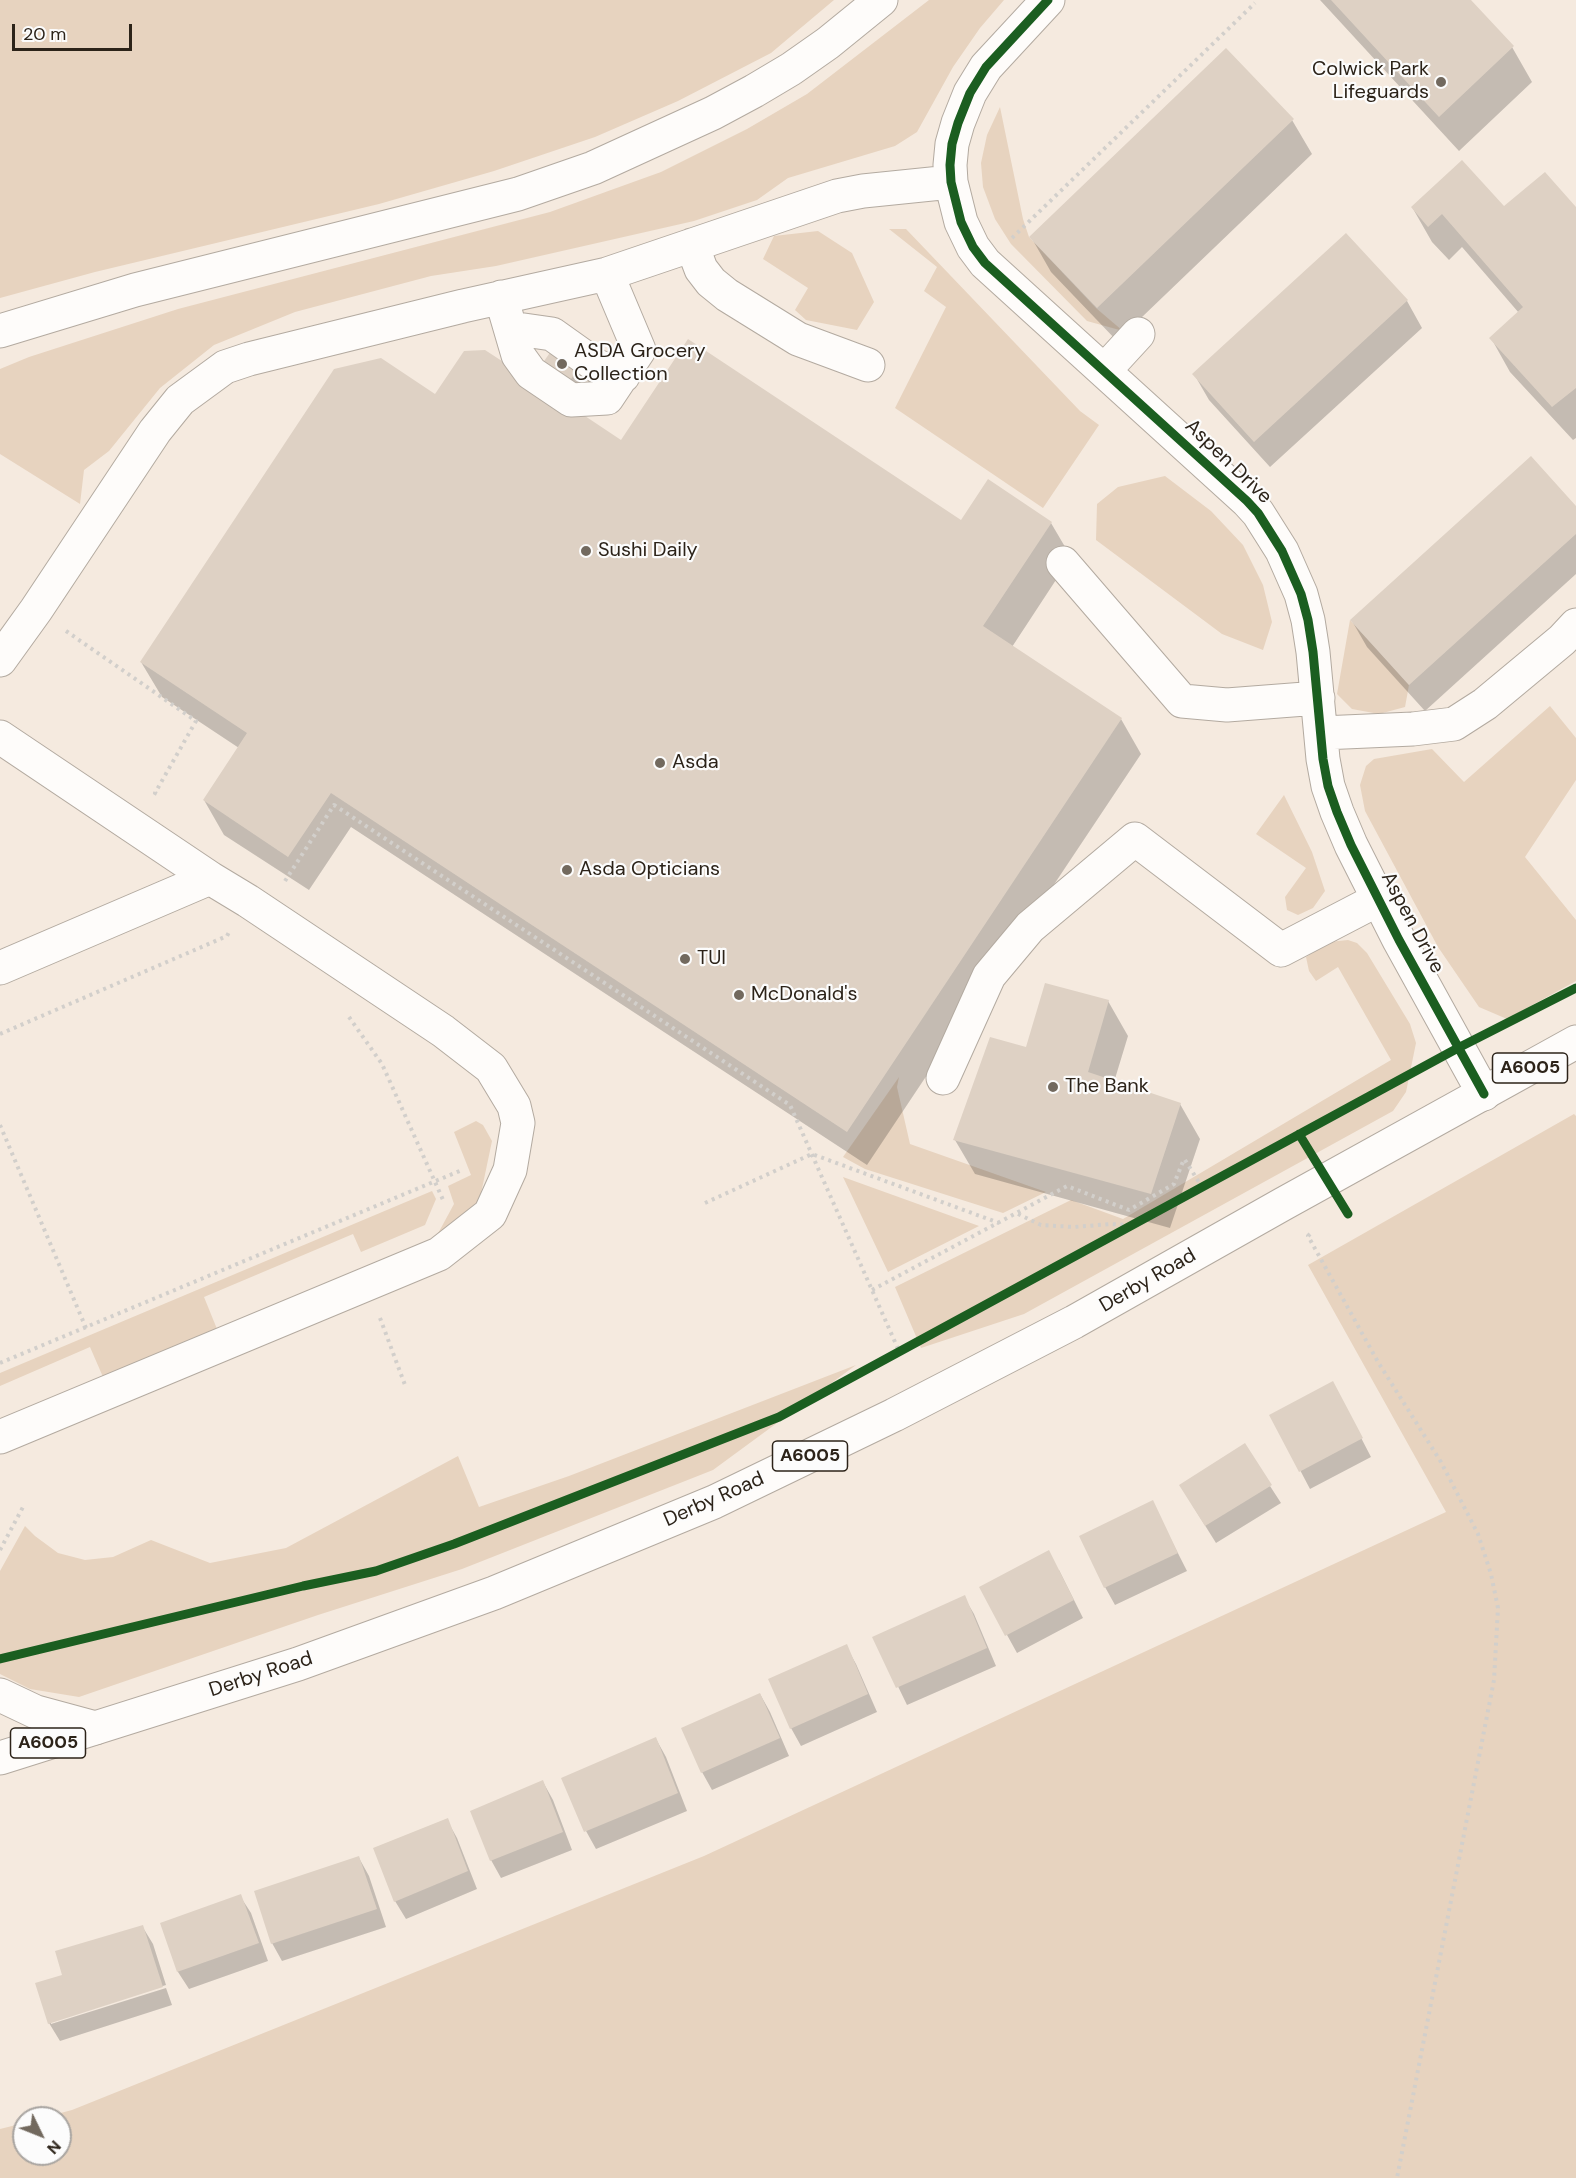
<!DOCTYPE html>
<style>
body{margin:0}
#map{position:relative;width:1576px;height:2178px;overflow:hidden;background:#f5eadf;font-family:"DM Sans",sans-serif}
canvas{display:block}
.north{position:absolute;left:12px;top:2106px;width:60px;height:60px;box-sizing:border-box;background:#fcfcfc;border:2px solid #a9a5a1;border-radius:50%;rotate:133deg;font-size:16px;font-weight:700;line-height:24px;text-align:center;color:#2c2319}
.north::after{content:'';display:block;margin:auto;width:21px;height:27px;background:#72695e;clip-path:polygon(50% 0,100% 100%,50% 72%,0 100%)}
.scale{position:absolute;left:12px;top:24px;width:120px;height:27px;box-sizing:border-box;border:3px solid #2c2319;border-top:0;padding-left:8px;font-size:18px;line-height:21px;white-space:nowrap;color:#2c2319;-webkit-text-stroke:4px #fcfcfc;paint-order:stroke}
</style>
<div id="map">
<canvas width="1576" height="2178"></canvas>
<div class="north">N</div>
<div class="scale">20 m</div>
</div>
<script>
const ctx = document.querySelector('canvas').getContext('2d');
ctx.lineJoin = 'round';
function fill(path, color) {
  ctx.fillStyle = color;
  ctx.fill(path, 'evenodd');
}
function poly(rows) {
  const path = new Path2D();
  for (const r of rows) {
    path.moveTo(r[0], r[1]);
    for (let i = 2; i < r.length; i += 2) path.lineTo(r[i], r[i + 1]);
  }
  return path;
}
function strokePath(path, color, width, dash) {
  ctx.strokeStyle = color;
  ctx.lineWidth = width;
  ctx.lineCap = dash ? 'butt' : 'round';
  ctx.setLineDash(dash || []);
  ctx.stroke(path);
}
function label(font, color, halo, rows, align = 'center') {
  ctx.font = font + ' "DM Sans",sans-serif';
  ctx.lineWidth = 4.5;
  ctx.setLineDash([]);
  ctx.textBaseline = 'middle';
  ctx.strokeStyle = halo;
  ctx.fillStyle = color;
  for (const [text, x, y, turn = 0] of rows) {
    ctx.save();
    ctx.translate(x, y);
    ctx.rotate((+turn || 0) * Math.PI / 180);
    ctx.textAlign = isNaN(turn) ? turn : align;
    if (halo) ctx.strokeText(text, 0, 0);
    ctx.fillText(text, 0, 0);
    ctx.restore();
  }
}
fill(poly([
 [0,0,834,0,771,53,678,101,595,137,494,171,379,204,95,272,0,298],
 [929,0,1004,0,980,28,953,67,917,132,895,146,788,178,757,200,694,221,496,266,431,276,295,312,214,345,160,388,109,451,84,470,80,504,0,454,0,369,29,357,178,309,550,212,661,172,747,129,807,94],
 [1000,107,1023,219,1029,237,1096,308,1123,331,1087,321,1011,244,995,219,983,187,981,163,987,135],
 [889,229,906,229,1080,411,1099,425,1043,508,895,408,946,307,924,291,937,267],
 [818,231,852,253,874,302,857,330,806,320,795,310,808,288,763,259,774,236],
 [1165,476,1211,511,1243,545,1263,585,1272,622,1263,650,1222,634,1096,540,1097,504,1118,487],
 [1350,620,1409,685,1405,707,1379,714,1352,709,1337,694],
 [1550,706,1576,738,1576,780,1525,857,1576,920,1576,981,1507,1019,1479,1007,1438,947,1365,811,1360,785,1366,766,1374,759,1432,749,1464,782],
 [1284,795,1312,852,1325,891,1313,908,1298,915,1287,910,1285,897,1306,868,1256,834],
 [1348,940,1357,943,1367,953,1410,1024,1416,1043,1406,1092,1393,1111,1024,1314,921,1348,895,1287,1071,1200,1123,1219,1391,1060,1338,967,1316,981,1309,971,1306,957,1329,942],
 [899,1077,897,1087,910,1144,1046,1192,1003,1213,865,1169,843,1157],
 [1574,1114,1576,1116,1576,2178,0,2178,0,2129,24,2123,24,2154,60,2154,60,2118,42,2118,72,2110,704,1856,1446,1512,1308,1265],
 [476,1121,483,1125,492,1141,479,1203,435,1239,454,1204,448,1186,471,1175,454,1132],
 [843,1177,979,1226,888,1272],
 [432,1191,436,1199,425,1225,361,1252,353,1234,204,1297,217,1329,103,1377,90,1347,0,1386,0,1373],
 [856,1365,713,1470,462,1569,318,1615,79,1697,30,1689,0,1674,0,1571,25,1526,35,1536,58,1553,85,1560,113,1557,151,1540,210,1563,286,1548,458,1456,479,1507,569,1476]
]), '#e7d3bf');
fill(poly([
 [1320,0,1469,0,1512,47,1532,82,1459,151],
 [1292,120,1312,154,1117,341,1051,272,1031,237],
 [1412,207,1576,209,1576,438,1573,440,1510,372,1491,338,1519,313,1462,247,1449,260,1432,242],
 [1346,235,1407,301,1422,328,1270,467,1209,400,1194,374],
 [597,357,564,404,621,442,961,522,1051,523,1071,557,1012,647,1121,719,1141,754,867,1165,351,827,309,890,224,835,204,800,239,748,162,697,141,662,435,396,531,382],
 [1576,508,1576,574,1425,711,1367,647,1352,621],
 [1108,1001,1128,1036,1114,1082,1180,1104,1200,1139,1170,1228,975,1174,955,1140,1027,1049],
 [1342,1401,1371,1457,1310,1489,1271,1415],
 [1270,1486,1281,1503,1216,1543,1191,1503],
 [1152,1502,1187,1571,1115,1605,1105,1587],
 [1059,1570,1083,1618,1017,1653,981,1588],
 [964,1597,974,1614,996,1666,907,1705,874,1637],
 [846,1646,856,1664,877,1712,801,1746,791,1728],
 [760,1694,770,1712,789,1756,712,1790,702,1772],
 [656,1739,666,1757,687,1811,596,1849,586,1831,563,1778],
 [543,1782,553,1800,572,1850,501,1878,491,1860],
 [447,1820,457,1838,477,1889,406,1919,395,1901],
 [359,1858,369,1876,386,1927,282,1961,272,1943],
 [240,1896,251,1913,268,1961,189,1989,178,1972,161,1924],
 [142,1926,153,1944,166,1985,51,2021,51,2024,166,1988,172,2005,60,2041,49,2023,64,1976]
]), '#0003');
fill(poly([
 [1331,0,1471,0,1514,46,1439,117],
 [1226,48,1294,119,1097,308,1029,237],
 [1462,160,1504,206,1545,172,1576,207,1576,388,1552,407,1489,338,1523,307,1442,214,1428,227,1411,207],
 [1346,233,1408,300,1254,442,1192,374],
 [567,328,593,347,558,398,621,440,688,339,961,520,988,479,1052,522,983,626,1122,718,847,1132,331,793,288,857,203,800,247,733,140,662,334,369,381,358,435,394,464,351,485,350,531,380],
 [1531,456,1576,506,1576,534,1409,685,1350,620],
 [1045,983,1109,1000,1088,1072,1181,1103,1151,1194,953,1140,990,1037,1026,1047],
 [1333,1381,1363,1438,1299,1472,1269,1415],
 [1245,1443,1272,1485,1205,1526,1179,1485],
 [1153,1500,1178,1553,1104,1588,1079,1536],
 [1049,1550,1074,1600,1005,1636,979,1587],
 [965,1595,987,1648,896,1688,872,1637],
 [847,1644,868,1694,790,1729,768,1679],
 [760,1693,780,1738,701,1773,681,1728],
 [656,1737,678,1793,584,1832,561,1778],
 [543,1780,563,1832,490,1861,470,1811],
 [448,1818,468,1871,394,1902,373,1848],
 [359,1856,377,1909,271,1944,254,1891],
 [241,1894,259,1943,177,1972,160,1923],
 [143,1925,163,1987,48,2024,35,1983,62,1975,55,1951]
]), '#ded1c4');
const minor = poly([
 [1048,0,986,67,970,93,958,123,952,144,950,165,951,182,961,222,973,247,985,263,1247,501,1258,513,1282,551,1301,594,1308,620,1313,652,1323,759,1328,786,1337,812,1351,845,1399,940,1484,1094],
 [692,245,701,269,711,282,727,295,798,339,868,365],
 [501,297,518,355,531,373,571,400,607,398,639,350,607,274],
 [510,328,552,334,597,366,623,376],
 [1104,371,1138,334],
 [1063,563,1182,701,1227,705,1318,698],
 [0,660,36,610,155,431,180,400,225,367,249,359,463,306,607,274,837,196,863,191,951,182],
 [1322,733,1413,729,1454,724,1485,704,1562,640,1576,625],
 [0,737,210,878],
 [0,968,210,878,248,901,443,1031,491,1068,514,1106,518,1123,510,1170,490,1214,439,1254,0,1437],
 [943,1078,989,976,1030,927,1135,839,1281,950,1379,899],
 [0,1695,36,1712,95,1728]
]);
const major = poly([
 [0,1758,298,1664,494,1593,714,1502,894,1415,1074,1322,1283,1204,1576,1042]
]);
const highway = poly([
 [0,331,135,290,518,194,593,168,713,113,754,91,791,69,828,43,881,0]
]);
strokePath(minor, '#b3aaa0', 35);
strokePath(major, '#b3aaa0', 35);
strokePath(highway, '#b3aaa0', 35);
strokePath(poly([
 [1012,238,1255,3],
 [66,631,196,721,155,793,157,794],
 [285,881,334,805,790,1105,899,1351],
 [349,1017,382,1064,444,1202],
 [0,1034,227,936,229,932],
 [0,1125,86,1328],
 [1185,1160,1202,1187],
 [705,1203,812,1154,999,1223],
 [1018,1214,1041,1225,1074,1227,1110,1224,1131,1225],
 [1310,1234,1308,1236,1378,1362,1441,1462,1478,1534,1491,1574,1498,1608,1494,1680,1397,2178],
 [872,1290,1067,1186,1129,1210,1174,1184,1184,1159],
 [380,1318,405,1385],
 [0,1363,462,1170],
 [0,1550,23,1507]
]), '#d2cfcb', 4, [3, 4.5]);
strokePath(minor, '#fefcfa', 33);
strokePath(major, '#fefcfa', 33);
strokePath(highway, '#fefcfa', 33);
strokePath(poly([
 [1048,0,986,67,970,93,958,123,952,144,950,165,951,182,961,222,973,247,985,263,1247,501,1258,513,1282,551,1301,594,1308,620,1313,652,1323,759,1328,786,1337,812,1351,845,1399,940,1484,1094],
 [1299,1134,1348,1214],
 [0,1659,303,1586,376,1571,454,1544,779,1417,1458,1048,1576,988]
]), '#1b5e20', 9);
for (const [x, y, r, color] of [
 [1441,82,6,"#72695e"],
 [562,364,6,"#72695e"],
 [586,551,6,"#72695e"],
 [660,763,6,"#72695e"],
 [567,870,6,"#72695e"],
 [685,959,6,"#72695e"],
 [739,995,6,"#72695e"],
 [1053,1087,6,"#72695e"]
]) {
  const dot = new Path2D();
  dot.arc(x, y, r, 0, 2 * Math.PI);
  ctx.fillStyle = color;
  ctx.fill(dot);
  strokePath(dot, '#fcfcfc', 2);
}
for (const [x, y, w] of [
 [1530,1068,75],
 [810,1456,75],
 [48,1743,75]
]) {
  const box = new Path2D();
  box.roundRect(x - w / 2, y - 15, w, 30, 4.5);
  ctx.fillStyle = '#fcfcfc';
  ctx.fill(box);
  strokePath(box, '#2c2319', 1.5);
}
label('bold 18px', '#2c2319', null, [
 ["A6005",1530,1068],
 ["A6005",810,1456],
 ["A6005",48,1743]
]);
label('20px', '#2c2319', '#fcfcfc', [
 ["Colwick Park",1429,70,"right"],
 ["Lifeguards",1429,93,"right"],
 ["ASDA Grocery",574,352],
 ["Collection",574,375],
 ["Sushi Daily",598,551],
 ["Asda",672,763],
 ["Asda Opticians",579,870],
 ["TUI",697,959],
 ["McDonald's",751,995],
 ["The Bank",1065,1087]
], 'left');
label('20px', '#2c2319', '#fcfcfc', [
 ["Aspen Drive",1228,462,44],
 ["Aspen Drive",1412,923,62],
 ["Derby Road",1148,1281,-30],
 ["Derby Road",714,1500,-24],
 ["Derby Road",261,1675,-18]
]);
</script>
